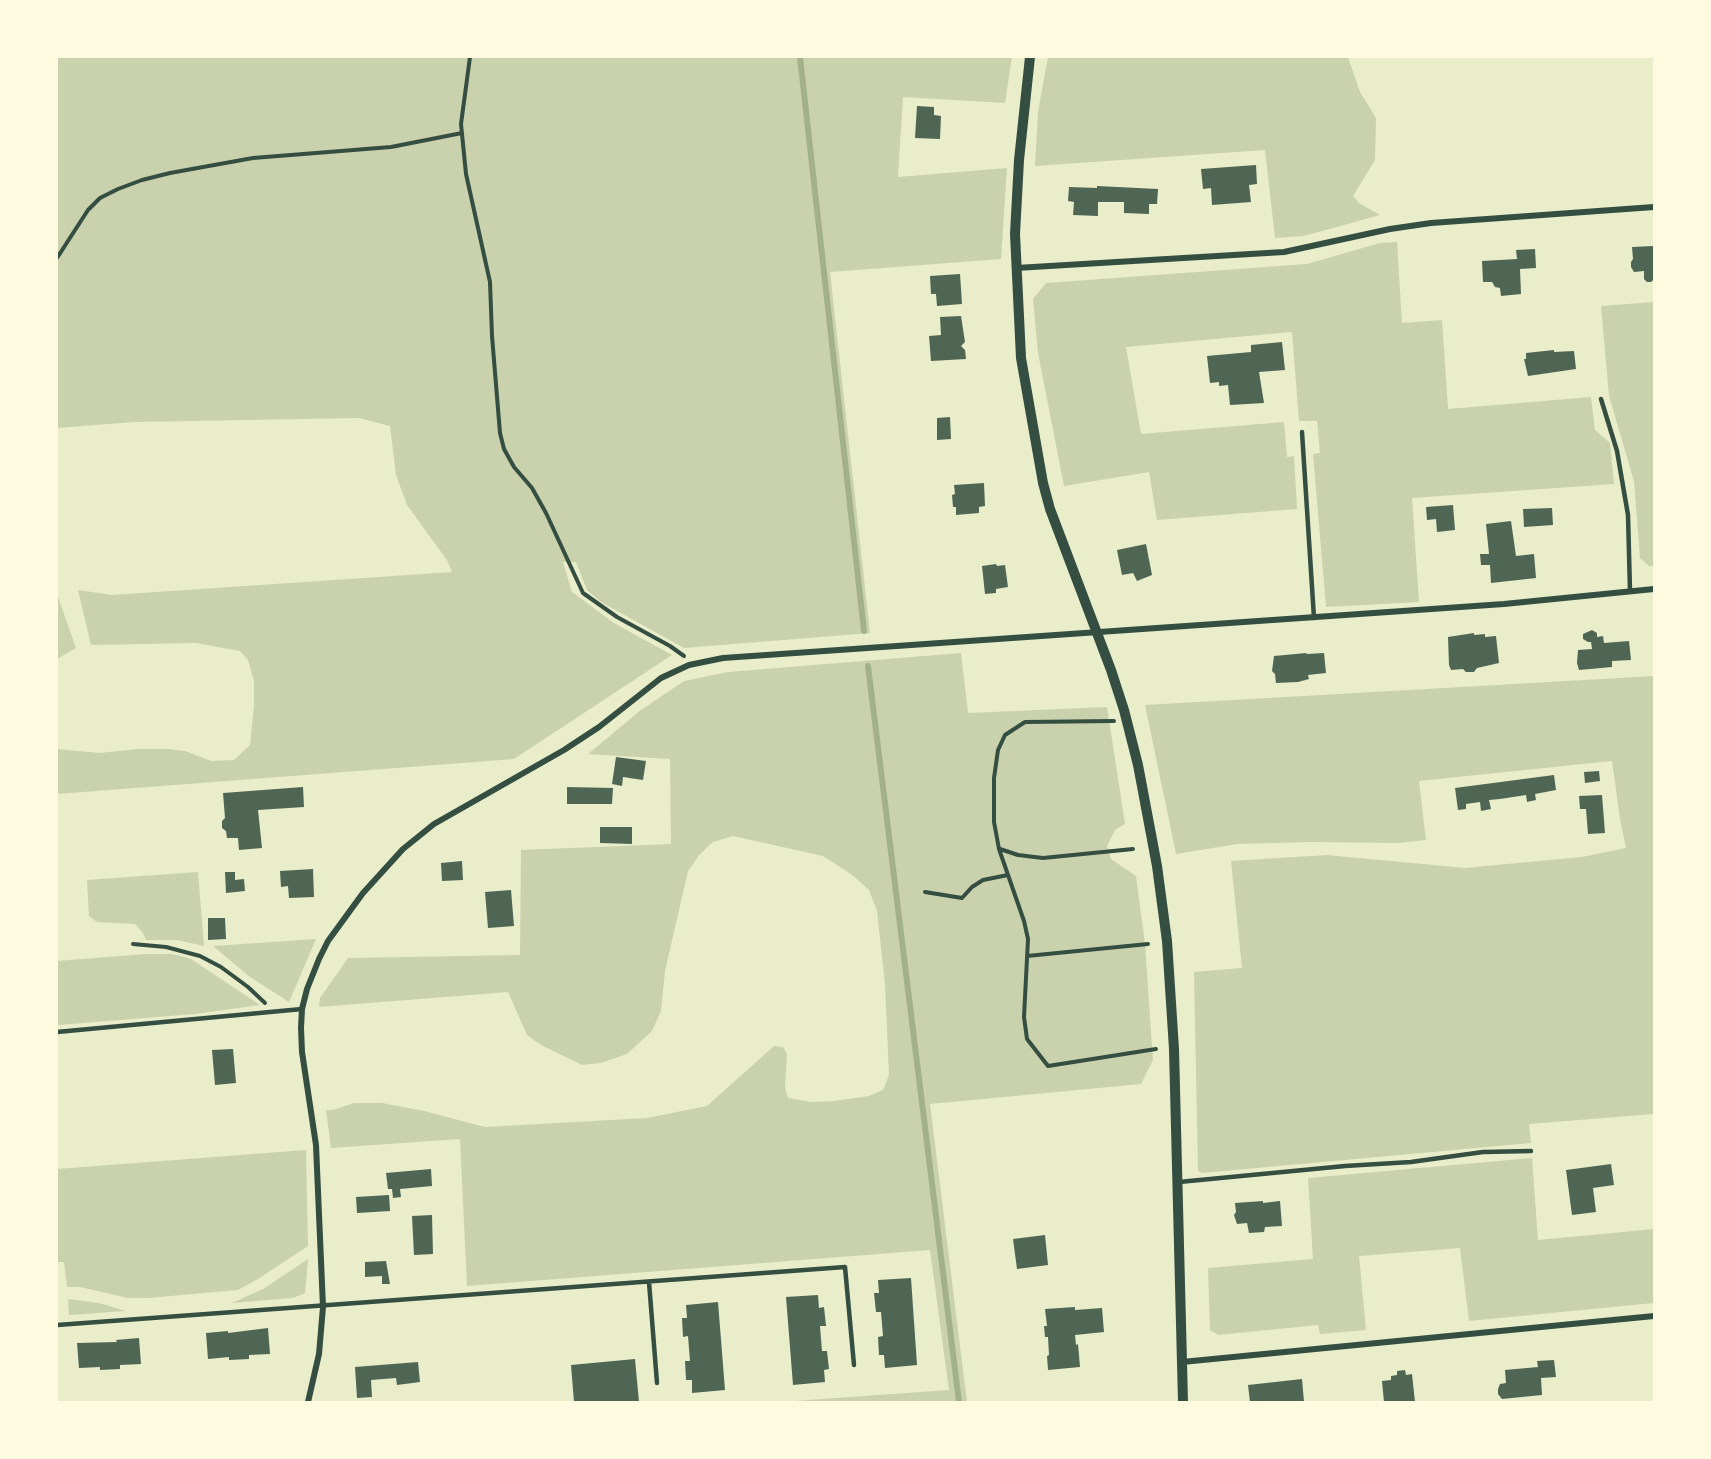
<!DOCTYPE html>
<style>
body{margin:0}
#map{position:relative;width:1711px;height:1459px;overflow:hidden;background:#e9edc9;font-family:"Public Sans",sans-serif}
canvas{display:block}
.frame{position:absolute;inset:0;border:58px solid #fefae0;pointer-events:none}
</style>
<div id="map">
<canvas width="1711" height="1459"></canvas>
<div class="frame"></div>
</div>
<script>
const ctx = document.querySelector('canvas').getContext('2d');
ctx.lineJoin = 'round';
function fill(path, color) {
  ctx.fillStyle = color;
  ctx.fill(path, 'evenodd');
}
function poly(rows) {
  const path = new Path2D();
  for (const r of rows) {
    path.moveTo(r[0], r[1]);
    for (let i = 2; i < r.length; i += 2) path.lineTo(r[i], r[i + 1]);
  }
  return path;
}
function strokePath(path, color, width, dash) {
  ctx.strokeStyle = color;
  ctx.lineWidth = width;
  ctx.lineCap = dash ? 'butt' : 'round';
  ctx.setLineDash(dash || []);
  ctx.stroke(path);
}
fill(poly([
 [57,57,1012,57,1005,103,903,97,898,177,1007,168,1001,259,830,272,870,633,684,648,601,602,587,590,576,562,563,562,572,592,614,623,672,655,514,759,57,794,57,749,99,753,138,749,168,749,185,751,211,761,234,760,250,745,254,706,254,681,248,660,240,651,196,643,91,645,78,590,112,595,452,572,447,560,407,505,396,475,390,426,359,418,134,422,57,428],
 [1048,57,1348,57,1360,92,1376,118,1375,160,1353,196,1359,203,1380,215,1304,236,1275,238,1265,150,1035,166,1038,112],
 [1397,242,1402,323,1442,320,1448,409,1591,397,1595,430,1610,443,1614,484,1412,498,1419,602,1326,607,1313,454,1320,453,1317,421,1299,421,1292,332,1126,347,1141,434,1284,422,1287,457,1294,456,1297,509,1157,520,1149,472,1064,486,1038,353,1033,299,1046,283,1307,264,1380,243],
 [1654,302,1654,566,1649,566,1640,558,1634,481,1609,396,1601,306],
 [57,594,76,648,57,659],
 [961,653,968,713,1107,707,1125,824,1115,830,1107,846,1111,859,1136,876,1145,944,1153,1060,1141,1084,930,1104,967,1402,781,1402,949,1390,930,1250,467,1286,460,1139,331,1148,326,1110,333,1110,354,1103,382,1103,424,1111,485,1127,647,1118,707,1106,774,1046,783,1047,787,1054,785,1087,788,1098,812,1102,834,1101,869,1096,883,1090,889,1075,885,984,877,911,869,890,851,874,823,856,733,836,713,842,700,854,688,871,665,971,661,1011,652,1031,627,1054,601,1063,582,1065,541,1045,527,1035,508,992,319,1007,320,998,348,958,520,955,521,850,671,844,670,759,588,754,641,710,684,681,728,672],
 [1654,676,1654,1114,1529,1124,1531,1143,1202,1173,1198,1171,1194,972,1242,968,1231,861,1327,855,1465,868,1582,857,1626,848,1620,819,1612,761,1419,781,1426,840,1398,843,1310,842,1237,844,1176,854,1145,705],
 [198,872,204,946,177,940,146,940,143,933,135,924,97,922,89,916,87,880],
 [316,939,289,1002,250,977,213,946],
 [145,954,172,954,191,959,260,1005,195,1014,57,1025,57,961],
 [306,1150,308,1246,258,1279,238,1290,148,1298,128,1298,80,1287,67,1287,64,1262,57,1262,57,1169],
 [1532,1158,1538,1240,1654,1229,1654,1303,1469,1321,1460,1248,1359,1256,1366,1330,1320,1334,1318,1325,1218,1335,1210,1330,1208,1268,1313,1259,1308,1178],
 [308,1259,305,1293,293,1298,232,1303,263,1289],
 [68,1299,99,1303,126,1311,69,1315]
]), '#cad2ad');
strokePath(poly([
 [800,57,864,631],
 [868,666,959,1402]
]), '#a3b18a', 6);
fill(poly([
 [917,106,934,107,934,115,941,116,940,139,915,138],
 [1256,165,1257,184,1249,185,1251,202,1212,205,1211,188,1203,189,1201,169],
 [1097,186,1158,189,1157,204,1149,204,1149,214,1124,213,1124,202,1098,202,1098,216,1073,215,1074,202,1068,201,1069,187,1097,188],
 [1654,246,1654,279,1651,282,1647,282,1644,279,1644,271,1634,272,1631,267,1631,262,1633,259,1632,247],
 [1535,249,1536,268,1520,269,1521,294,1501,296,1500,288,1495,287,1492,282,1483,282,1482,261,1517,259,1516,250],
 [960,274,962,304,937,306,936,294,931,294,930,276],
 [961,316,965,342,961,346,965,350,966,359,931,361,929,336,941,335,940,317],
 [1282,342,1285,370,1259,372,1264,403,1230,405,1228,385,1219,386,1219,382,1210,383,1207,356,1251,352,1251,345],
 [1554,350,1554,352,1574,351,1576,369,1528,376,1524,359,1526,359,1526,353],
 [950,417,951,439,937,440,937,418],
 [984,483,985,506,979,507,979,513,956,515,956,507,953,507,952,495,955,494,954,485],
 [1453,505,1455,530,1437,532,1436,519,1427,520,1426,507],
 [1552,508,1553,525,1524,527,1523,509],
 [1511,521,1516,556,1534,554,1536,578,1491,583,1490,565,1481,565,1480,554,1489,554,1486,524],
 [1146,544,1152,575,1137,581,1133,573,1122,575,1117,550],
 [996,564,997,566,1005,565,1008,587,996,589,996,593,985,594,982,566],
 [1592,630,1597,633,1597,637,1603,636,1604,643,1629,641,1631,660,1612,661,1612,667,1579,670,1577,663,1578,650,1592,649,1591,642,1588,642,1583,639,1583,634],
 [1474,633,1474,635,1485,634,1485,637,1496,636,1499,663,1477,668,1474,672,1466,672,1463,669,1451,670,1449,665,1448,637],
 [1306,653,1307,654,1324,653,1326,673,1308,675,1309,679,1298,682,1276,683,1275,674,1272,671,1274,656],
 [616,757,646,761,643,780,623,777,622,786,612,784],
 [1599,771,1600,781,1585,783,1584,772],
 [1554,775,1556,790,1535,794,1536,800,1527,802,1526,795,1500,799,1489,800,1491,809,1481,811,1480,802,1466,804,1466,809,1458,810,1455,788],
 [303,787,304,807,258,810,262,848,239,850,238,838,227,838,226,831,222,828,222,821,225,818,223,793],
 [567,787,613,788,612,804,567,804],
 [1602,795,1605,833,1588,834,1586,809,1580,809,1579,796],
 [600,827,632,827,632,844,600,843],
 [462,861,463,880,442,881,441,863],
 [313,869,314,897,289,898,288,886,281,887,280,871],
 [225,872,235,872,235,880,244,879,245,891,226,893],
 [511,890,514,926,488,928,485,892],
 [208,918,225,918,226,939,208,940],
 [233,1049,236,1083,215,1085,212,1050],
 [1611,1164,1614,1185,1593,1188,1596,1212,1572,1215,1566,1170],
 [431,1169,432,1186,400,1189,401,1197,393,1198,392,1189,388,1189,386,1173],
 [389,1195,390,1211,357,1213,356,1197],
 [1263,1201,1263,1203,1280,1201,1282,1226,1265,1227,1264,1232,1249,1233,1247,1223,1237,1224,1234,1215,1236,1212,1235,1203],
 [432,1215,433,1254,414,1255,412,1216],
 [1045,1235,1048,1265,1017,1269,1013,1239],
 [386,1261,390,1284,382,1284,382,1276,365,1277,365,1262],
 [911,1278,917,1365,885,1368,884,1355,879,1355,878,1337,883,1336,881,1312,876,1312,874,1293,879,1293,878,1280],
 [818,1295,819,1308,824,1307,826,1326,820,1326,821,1339,822,1351,827,1351,829,1369,824,1370,825,1382,793,1385,786,1297],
 [718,1302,725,1390,692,1393,692,1380,686,1380,685,1361,690,1361,688,1336,683,1337,682,1318,687,1318,686,1305],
 [1075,1307,1075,1310,1102,1308,1104,1332,1075,1335,1076,1345,1078,1344,1080,1367,1048,1370,1047,1356,1049,1355,1048,1337,1045,1337,1044,1326,1047,1326,1045,1309],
 [268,1328,270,1354,249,1355,249,1359,229,1360,229,1357,208,1359,206,1333,228,1331,228,1333],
 [139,1338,141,1364,120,1365,120,1369,100,1370,100,1367,79,1368,77,1343,117,1342,116,1340],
 [635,1359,639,1402,574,1402,571,1365],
 [1554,1360,1556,1377,1541,1378,1542,1395,1502,1399,1498,1394,1498,1389,1500,1384,1506,1383,1505,1370,1538,1367,1537,1361],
 [418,1362,420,1382,397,1385,396,1378,371,1380,372,1397,357,1398,355,1367],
 [1405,1370,1406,1375,1412,1374,1415,1402,1384,1402,1382,1381,1391,1380,1391,1376,1397,1375,1397,1371],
 [1302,1379,1304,1402,1250,1402,1248,1385]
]), '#4f6655');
strokePath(poly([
 [470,57,461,124,466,174,490,282,492,336,500,433,504,449,514,467,532,488,546,513,583,593,617,617,670,646,684,656],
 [57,258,88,210,100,198,118,189,142,180,170,173,253,158,391,147,462,133],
 [1114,721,1025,722,1005,735,998,750,994,778,994,822,999,849,1024,921,1028,939,1024,1017,1027,1039,1048,1066,1156,1049],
 [1000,849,1018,855,1043,858,1133,849],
 [925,892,962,898,972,887,983,880,1008,875],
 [133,944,166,947,200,956,221,967,248,987,265,1003],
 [1027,956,1148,944]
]), '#344e41', 4);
strokePath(poly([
 [1601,399,1617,451,1628,515,1630,591],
 [1302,432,1314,618],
 [57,1032,302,1009],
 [1179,1182,1345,1166,1411,1162,1483,1152,1531,1151],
 [649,1282,657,1383],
 [57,1325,845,1267,854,1365]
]), '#344e41', 4.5);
strokePath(poly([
 [1016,268,1284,252,1390,229,1431,223,1654,207],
 [1182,1362,1654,1316],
 [308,1402,319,1354,323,1307,316,1145,302,1052,301,1028,302,1009,307,989,319,959,328,941,363,893,403,849,434,824,564,750,599,727,661,678,689,665,723,658,1504,604,1654,589]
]), '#344e41', 6);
strokePath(poly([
 [1030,57,1019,160,1015,234,1021,358,1043,483,1050,509,1111,670,1124,710,1138,765,1157,866,1167,941,1174,1049,1183,1402]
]), '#344e41', 10);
</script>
